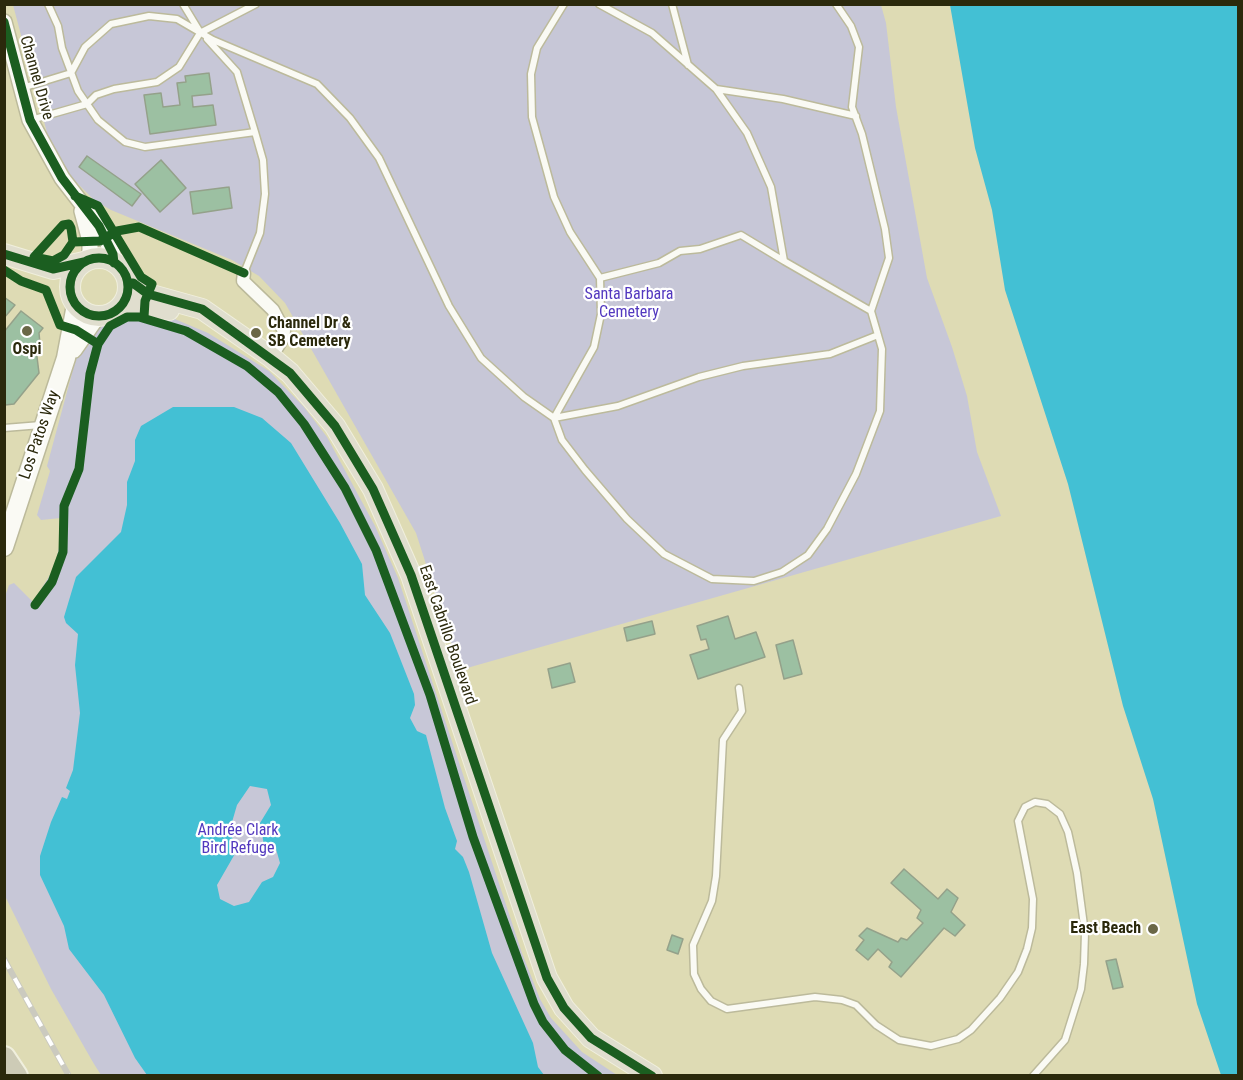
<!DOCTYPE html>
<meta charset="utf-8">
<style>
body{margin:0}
#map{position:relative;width:1243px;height:1080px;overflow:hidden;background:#dedbb4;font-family:"Roboto Condensed",sans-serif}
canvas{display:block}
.frame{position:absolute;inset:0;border:6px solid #2b290c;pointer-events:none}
</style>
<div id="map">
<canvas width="1243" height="1080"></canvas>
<div class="frame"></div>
</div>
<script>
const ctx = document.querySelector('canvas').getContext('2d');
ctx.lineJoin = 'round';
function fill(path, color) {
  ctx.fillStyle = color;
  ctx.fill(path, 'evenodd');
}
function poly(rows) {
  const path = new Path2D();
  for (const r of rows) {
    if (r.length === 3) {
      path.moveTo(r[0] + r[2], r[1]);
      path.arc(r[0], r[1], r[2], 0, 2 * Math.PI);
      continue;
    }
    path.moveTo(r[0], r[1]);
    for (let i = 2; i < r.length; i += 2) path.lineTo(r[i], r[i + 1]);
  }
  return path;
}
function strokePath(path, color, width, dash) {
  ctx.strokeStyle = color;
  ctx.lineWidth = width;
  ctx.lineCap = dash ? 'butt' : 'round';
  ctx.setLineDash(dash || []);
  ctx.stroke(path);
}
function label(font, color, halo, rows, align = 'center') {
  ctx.font = font + ' "Roboto Condensed",sans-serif';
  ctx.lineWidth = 4.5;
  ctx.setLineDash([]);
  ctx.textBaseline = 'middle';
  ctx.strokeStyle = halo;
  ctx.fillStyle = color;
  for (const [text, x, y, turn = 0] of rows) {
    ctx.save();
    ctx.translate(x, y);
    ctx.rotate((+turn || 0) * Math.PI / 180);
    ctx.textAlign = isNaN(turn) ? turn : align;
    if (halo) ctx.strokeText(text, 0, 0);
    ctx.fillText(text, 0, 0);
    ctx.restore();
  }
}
fill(poly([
 [13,5,881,5,886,23,896,107,927,278,952,347,967,396,977,452,1001,516,460,670,416,533,285,303,259,276,232,260,111,210,94,200,69,175,49,140],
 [158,312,208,333,269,371,304,407,327,437,375,526,398,578,522,953,540,999,551,1018,582,1052,617,1075,101,1075,94,1064,51,989,5,896,4,599,9,585,14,583,33,602,55,567,61,537,61,518,41,520,37,515,50,471,47,466,78,351,91,331,102,324,128,314]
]), '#c7c7d7');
fill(poly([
 [950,5,1238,5,1238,1075,1221,1075,1197,1004,1153,799,1123,706,1068,484,1005,290,992,210,975,148],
 [173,407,234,407,262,418,291,443,340,523,362,564,365,595,390,633,414,694,415,705,410,718,417,731,426,735,445,808,457,841,455,849,463,857,469,872,492,953,533,1043,538,1067,544,1075,147,1075,135,1058,104,995,69,949,64,926,40,875,40,856,51,822,62,797,67,799,70,791,66,788,73,770,80,713,75,665,78,634,66,623,64,617,76,577,121,532,127,505,127,482,135,461,135,440,141,426],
 [250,786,267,789,271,805,260,823,264,845,276,849,280,863,273,877,262,882,249,902,234,906,220,899,217,885,236,852,230,829,237,805]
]), '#43c0d4');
const building = poly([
 [209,73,212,94,192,96,193,107,213,105,216,125,150,134,144,95,161,93,163,107,180,105,177,83,186,82,185,76,209,73],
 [87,156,141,194,132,206,79,167,87,156],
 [161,160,186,188,160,212,135,184,161,160],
 [229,187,232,208,193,214,190,192,229,187],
 [4,297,15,305,4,318,4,297],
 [21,311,43,328,39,333,40,344,36,349,39,373,14,404,5,405,4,332,21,311],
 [728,616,735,639,756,632,765,657,698,679,690,655,709,649,706,639,701,640,697,626,728,616],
 [652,621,655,634,627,641,624,628,652,621],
 [793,640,802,674,784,679,776,645,793,640],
 [570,663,575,682,552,688,548,669,570,663],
 [904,869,938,899,947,889,958,898,951,912,965,925,955,936,944,928,901,977,889,967,892,962,878,949,868,960,856,950,864,940,859,936,867,928,898,942,901,938,907,940,923,923,917,918,921,910,891,883,904,869],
 [672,935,683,939,678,954,667,950,672,935],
 [1116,959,1123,987,1113,989,1106,961,1116,959]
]);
fill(building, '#9cc0a2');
strokePath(building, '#94a18a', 1.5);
const service = poly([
 [48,4,58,26,62,48,78,91,98,120,125,142,145,147,255,132,263,160,265,194,260,233,244,273],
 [183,4,200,32],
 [564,4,537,48,531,74,532,117,554,197,570,232,600,278,659,263,680,251,700,249,741,235,784,261],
 [672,4,688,65],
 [836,4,851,26,859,47,852,107,862,134,885,229,889,258,871,311],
 [207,39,237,72,255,132],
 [22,88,71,73,85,47,111,24,149,16,177,19,213,40,317,84,350,118,379,158,449,306,481,358,524,397,554,418,562,440,585,470,627,519,664,554,712,579,754,581,782,572,808,555,827,529,856,474,880,411,882,349,871,311,784,261,771,187,747,133,716,89,652,33,599,4],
 [716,89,783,99,856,116],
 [31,120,87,104,96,95,114,89,157,82,179,67,200,33,256,4],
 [600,278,601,314,594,347,554,418,618,406,699,377,743,366,830,354,878,335],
 [4,428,41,425],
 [739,688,742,711,723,740,716,876,712,901,693,945,694,974,701,989,711,1001,727,1009,815,997,842,1000,856,1005,876,1025,899,1040,931,1046,958,1039,971,1030,1000,998,1018,972,1027,949,1032,928,1033,899,1018,821,1025,807,1035,802,1047,804,1060,814,1068,832,1077,873,1085,933,1084,964,1081,989,1065,1040,1033,1076]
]);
const minor = poly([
 [244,273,243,281,273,310,284,331,283,338,271,357]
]);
const tertiary = poly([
 [4,22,30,120,62,178,99,226,113,254,114,263],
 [82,211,90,241,90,259]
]);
const secondary = poly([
 [73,349,96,316],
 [4,547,66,358,76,305]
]);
const primary = poly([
 [4,254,53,269,84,262],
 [99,287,29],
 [124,272,133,283,148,294,202,309,271,357,290,373,335,426,373,489,411,575,547,978,564,1008,591,1038,652,1076],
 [116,311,145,306,169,310]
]);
const motorway = poly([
 [4,1058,16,1076]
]);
strokePath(service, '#bcba9b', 9);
strokePath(minor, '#bcba9b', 15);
strokePath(tertiary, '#bcba9b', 18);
strokePath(secondary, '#bcba9b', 21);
strokePath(primary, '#f0efdd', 22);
strokePath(motorway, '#f0efdd', 26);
strokePath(service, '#fafaf4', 6);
strokePath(minor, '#fafaf4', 12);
strokePath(tertiary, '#fafaf4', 15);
strokePath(secondary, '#fafaf4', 18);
strokePath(primary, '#e0dece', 20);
strokePath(motorway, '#cdcbb6', 22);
const rail = poly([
 [4,959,69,1076]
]);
strokePath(rail, '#cbcabf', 6);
strokePath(rail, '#fff', 4, [11]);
strokePath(poly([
 [4,22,30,120,62,178,99,226,113,254,114,263],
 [75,196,98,206,141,277,152,284,145,301,144,317],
 [73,242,71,228,69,224,63,225,34,257,53,261,64,255,73,242,100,241,117,231,139,227,244,273],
 [4,254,53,269,84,262],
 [99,287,29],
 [4,270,21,281,46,290,60,325,76,330,98,344],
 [133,283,148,294,202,309,290,373,335,426,373,489,411,575,547,978,564,1008,591,1038,652,1076],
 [35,605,52,582,63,552,64,506,79,469,90,374,98,344,110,326,127,317,139,317,186,331,247,366,278,392,304,424,345,488,376,550,430,695,473,837,534,1004,543,1022,565,1050,598,1076]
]), '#1b5e20', 9);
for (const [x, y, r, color] of [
 [27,331,6,"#6a6747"],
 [256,333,6,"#6a6747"],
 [1153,929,6,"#6a6747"]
]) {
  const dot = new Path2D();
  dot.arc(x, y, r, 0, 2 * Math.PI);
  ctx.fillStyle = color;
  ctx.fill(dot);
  strokePath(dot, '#fff', 2);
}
label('16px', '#2b290c', '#fff', [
 ["Channel Drive",36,78,74],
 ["Los Patos Way",40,435,-71],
 ["East Cabrillo Boulevard",447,635,71]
]);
label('16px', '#5238bf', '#fff', [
 ["Santa Barbara",629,295],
 ["Cemetery",629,313],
 ["Andrée Clark",238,831],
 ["Bird Refuge",238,849]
]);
label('bold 16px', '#2b290c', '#fff', [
 ["Channel Dr &",268,324],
 ["SB Cemetery",268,342],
 ["Ospi",27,350,"center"],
 ["East Beach",1141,929,"right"]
], 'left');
</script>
